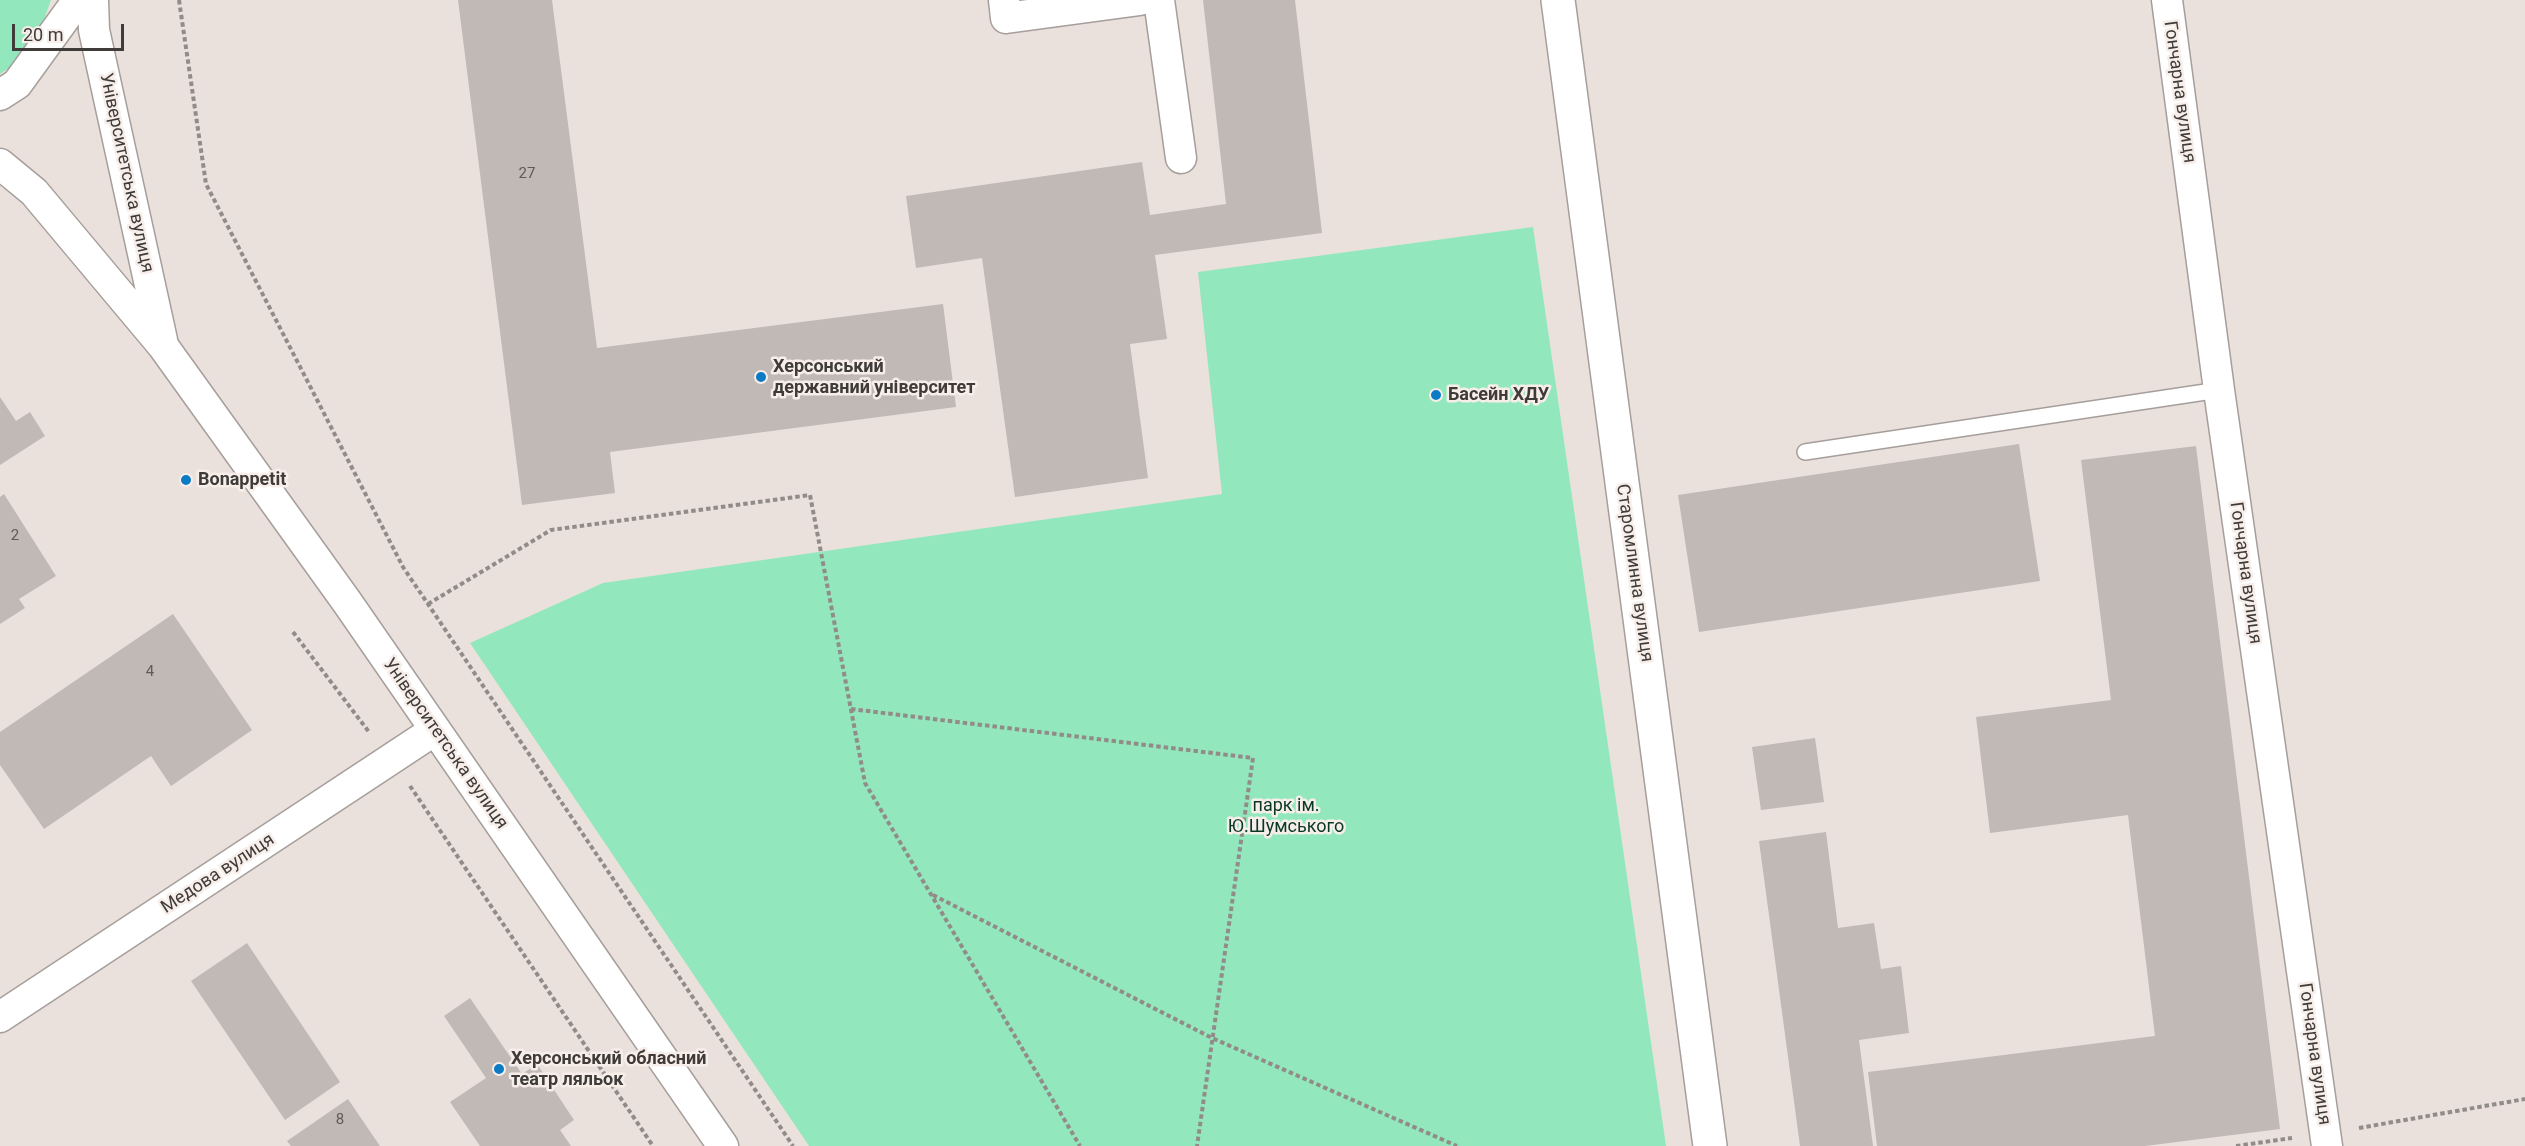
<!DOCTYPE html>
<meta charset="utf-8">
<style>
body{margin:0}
#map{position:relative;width:2525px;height:1146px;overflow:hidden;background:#eae1dd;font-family:Roboto,sans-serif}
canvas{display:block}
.scale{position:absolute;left:12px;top:24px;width:112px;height:27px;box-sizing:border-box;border:3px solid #3e3b39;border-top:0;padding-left:8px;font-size:18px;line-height:21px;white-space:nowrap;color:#3e3b39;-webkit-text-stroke:4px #f7eeea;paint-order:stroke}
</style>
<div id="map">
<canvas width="2525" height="1146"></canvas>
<div class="scale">20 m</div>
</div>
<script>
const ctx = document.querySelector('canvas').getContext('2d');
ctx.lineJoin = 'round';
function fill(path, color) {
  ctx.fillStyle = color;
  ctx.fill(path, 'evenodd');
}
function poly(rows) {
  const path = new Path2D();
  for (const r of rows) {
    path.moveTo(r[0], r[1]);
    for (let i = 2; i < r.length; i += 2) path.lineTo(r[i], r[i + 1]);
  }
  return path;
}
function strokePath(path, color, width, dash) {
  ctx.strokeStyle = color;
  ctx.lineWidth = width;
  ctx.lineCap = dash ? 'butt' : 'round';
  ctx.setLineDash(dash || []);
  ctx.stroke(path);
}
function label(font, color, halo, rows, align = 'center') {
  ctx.font = font + ' Roboto,sans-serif';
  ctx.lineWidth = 5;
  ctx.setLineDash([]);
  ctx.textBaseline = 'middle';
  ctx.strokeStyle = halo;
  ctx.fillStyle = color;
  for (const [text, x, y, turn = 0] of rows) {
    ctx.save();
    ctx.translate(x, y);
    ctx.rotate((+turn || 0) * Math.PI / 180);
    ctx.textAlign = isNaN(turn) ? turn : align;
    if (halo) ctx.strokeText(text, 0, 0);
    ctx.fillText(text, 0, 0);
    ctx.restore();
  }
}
fill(poly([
 [0,0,51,0,38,36,18,62,0,74],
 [1533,227,1666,1146,809,1146,470,643,603,583,1222,494,1198,272]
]), '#92e8bc');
fill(poly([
 [458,0,552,0,597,348,943,304,956,407,610,452,615,493,522,505],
 [1203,0,1295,0,1322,233,1155,255,1167,339,1130,344,1148,478,1015,497,982,258,916,268,906,196,1142,162,1150,215,1226,204],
 [0,397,16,421,30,412,45,436,0,465],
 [2019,444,2040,581,1699,632,1678,495],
 [2196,446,2280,1129,2145,1146,1877,1146,1868,1072,2155,1036,2128,815,1990,833,1976,717,2111,700,2081,460],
 [4,494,56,576,19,599,25,608,0,624,0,497],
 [173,614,252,730,171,786,151,756,44,829,0,765,0,732],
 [1815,738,1824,802,1761,810,1752,747],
 [1826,832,1838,928,1874,923,1881,969,1901,966,1909,1033,1859,1040,1873,1146,1800,1146,1759,841],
 [247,943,340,1082,285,1120,191,981],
 [470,998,522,1074,537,1064,574,1120,560,1130,571,1146,480,1146,450,1102,486,1078,444,1016],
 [348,1099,380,1146,291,1146,287,1141]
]), '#c1b9b5');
const lane = poly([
 [1805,452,2219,390]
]);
const street = poly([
 [93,0,94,30,162,340],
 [1004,0,1006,18,1140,0],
 [1159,0,1181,158],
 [2167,0,2219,390,2327,1146],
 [0,95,17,84,78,0],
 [0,164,34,192,163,346,347,602,723,1146],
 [0,1017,435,730]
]);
const secondary = poly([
 [1558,0,1710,1146]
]);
strokePath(lane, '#a69e9a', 18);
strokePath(street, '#a69e9a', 33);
strokePath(secondary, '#a69e9a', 36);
strokePath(poly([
 [179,0,206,184,403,567,793,1146],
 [428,604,551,530,810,495,865,783,1080,1146],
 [293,632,369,732],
 [851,709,1253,758,1197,1146],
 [410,786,653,1146],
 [933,895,1212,1038,1457,1146],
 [2359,1128,2525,1099],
 [2236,1146,2292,1138]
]), '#928c89', 4, [4.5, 3]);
strokePath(lane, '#fff', 15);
strokePath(street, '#fff', 30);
strokePath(secondary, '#fff', 33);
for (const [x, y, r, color] of [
 [761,377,6,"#0c7bc5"],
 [1436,395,6,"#0c7bc5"],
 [186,480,6,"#0c7bc5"],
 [499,1069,6,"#0c7bc5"]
]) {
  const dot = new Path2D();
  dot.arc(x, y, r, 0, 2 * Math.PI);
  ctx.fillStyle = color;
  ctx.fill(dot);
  strokePath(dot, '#f7eeea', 2);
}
label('15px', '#5f5a58', null, [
 ["27",527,174],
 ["2",15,536],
 ["4",150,672],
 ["8",340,1120]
]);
label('18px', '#3e3b39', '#f7eeea', [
 ["Гончарна вулиця",2179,92,82],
 ["Університетська вулиця",126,173,78],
 ["Старомлинна вулиця",1634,573,82],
 ["Гончарна вулиця",2245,573,82],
 ["Університетська вулиця",445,744,55],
 ["Медова вулиця",218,874,-33],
 ["Гончарна вулиця",2314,1054,82]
]);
label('bold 18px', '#3e3b39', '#f7eeea', [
 ["Херсонський",773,367],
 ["державний університет",773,388],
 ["Басейн ХДУ",1448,395],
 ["Bonappetit",198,480],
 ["Херсонський обласний",511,1059],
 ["театр ляльок",511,1080]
], 'left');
label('18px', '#093925', '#f7eeea', [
 ["парк ім.",1286,806],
 ["Ю.Шумського",1286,827]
]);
</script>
